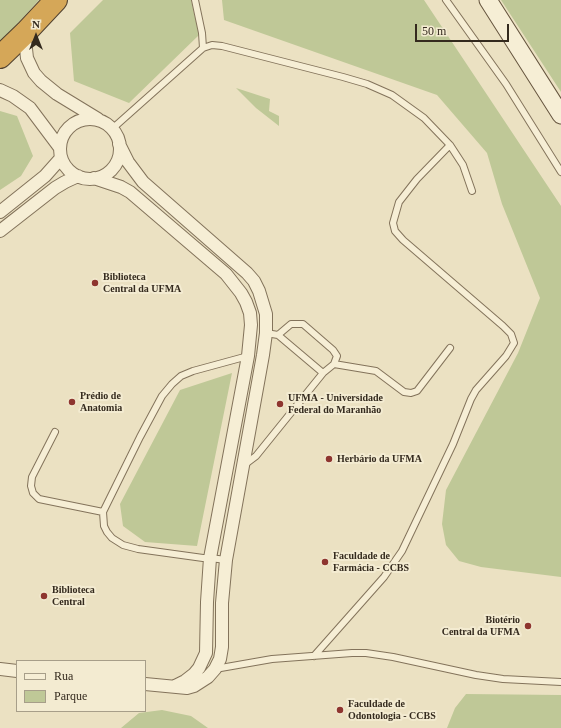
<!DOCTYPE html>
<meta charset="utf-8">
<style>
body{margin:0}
#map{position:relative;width:561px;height:728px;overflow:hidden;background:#ebe1c2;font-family:"Times New Roman",serif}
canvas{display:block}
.legend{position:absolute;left:16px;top:660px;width:130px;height:52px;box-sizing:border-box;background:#f3ebd1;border:1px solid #a79e89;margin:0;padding:5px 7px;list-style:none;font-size:12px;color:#342a1e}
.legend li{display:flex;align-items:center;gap:8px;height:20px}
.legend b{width:20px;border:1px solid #a79e89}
.north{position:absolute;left:16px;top:16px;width:40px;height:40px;-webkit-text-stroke:3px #f3ebd1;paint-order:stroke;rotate:0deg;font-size:11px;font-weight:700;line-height:16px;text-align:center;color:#342a1e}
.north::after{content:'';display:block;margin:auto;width:14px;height:18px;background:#342a1e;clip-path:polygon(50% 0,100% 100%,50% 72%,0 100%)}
.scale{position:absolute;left:415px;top:24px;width:94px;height:18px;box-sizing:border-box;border:2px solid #342a1e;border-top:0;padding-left:5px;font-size:12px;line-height:14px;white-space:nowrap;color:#342a1e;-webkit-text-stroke:3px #f3ebd1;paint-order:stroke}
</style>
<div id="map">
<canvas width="561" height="728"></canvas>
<ul class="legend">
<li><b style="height:5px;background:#f6eed5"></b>Rua</li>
<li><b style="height:11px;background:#bfc897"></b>Parque</li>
</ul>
<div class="north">N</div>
<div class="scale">50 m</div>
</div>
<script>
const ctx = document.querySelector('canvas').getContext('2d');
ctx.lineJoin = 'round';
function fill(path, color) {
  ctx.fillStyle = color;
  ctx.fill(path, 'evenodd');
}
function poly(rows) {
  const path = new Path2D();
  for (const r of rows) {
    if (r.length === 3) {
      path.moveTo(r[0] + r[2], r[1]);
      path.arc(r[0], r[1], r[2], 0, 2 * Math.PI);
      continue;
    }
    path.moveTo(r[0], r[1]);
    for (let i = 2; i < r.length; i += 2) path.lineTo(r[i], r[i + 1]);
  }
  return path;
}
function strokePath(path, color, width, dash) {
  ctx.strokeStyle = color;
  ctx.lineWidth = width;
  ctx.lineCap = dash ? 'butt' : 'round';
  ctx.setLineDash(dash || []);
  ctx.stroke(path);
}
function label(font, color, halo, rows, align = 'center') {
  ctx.font = font + ' "Times New Roman",serif';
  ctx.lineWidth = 4;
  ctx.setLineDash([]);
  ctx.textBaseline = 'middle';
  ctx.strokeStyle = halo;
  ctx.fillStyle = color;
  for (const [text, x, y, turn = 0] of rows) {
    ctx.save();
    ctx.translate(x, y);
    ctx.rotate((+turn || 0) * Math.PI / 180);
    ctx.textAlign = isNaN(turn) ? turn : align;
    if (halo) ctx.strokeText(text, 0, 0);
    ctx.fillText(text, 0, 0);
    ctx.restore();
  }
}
fill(poly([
 [0,0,39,0,0,43],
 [103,0,191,0,199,35,129,103,74,81,70,33],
 [222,0,424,0,561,206,561,577,481,567,459,561,446,545,442,524,446,490,518,353,540,298,502,204,487,153,437,95,224,20],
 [501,0,561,0,561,92],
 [236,88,270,99,269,111,279,116,279,126,256,108],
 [0,111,17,116,33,156,21,176,0,190],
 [232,373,197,546,145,542,123,526,120,504,180,390],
 [466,694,561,695,561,728,447,728,455,708],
 [162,710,191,716,208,728,121,728,139,713]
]), '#bfc897');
const lane = poly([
 [195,0,202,33,203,48],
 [446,0,506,84,561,172],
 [112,129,203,48,212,45,222,46,343,77,367,84,392,95,424,118,450,145,463,165,472,191],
 [266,333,278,335,291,324,303,324,333,350,337,356,334,364,376,371,404,392,411,393,417,391,450,348],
 [278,335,323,373,334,364],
 [55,432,32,477,31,486,33,493,39,499,103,512],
 [244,465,256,456,323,373],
 [226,560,210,558,203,558,138,549,123,545,112,538,107,532,104,526,103,512,140,437,162,396,172,384,181,376,193,371,248,356],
 [314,656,384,577,402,551,453,444,471,399,476,390,506,356,514,343,511,334,503,326,403,240,395,231,393,223,399,202,417,179,450,145],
 [215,669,272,659,352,653,366,653,393,657,476,675,503,679,561,682]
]);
const street = poly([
 [26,32,25,40,27,58,34,73,41,81,57,94,98,119],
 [0,90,13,96,30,108,60,148],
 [90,149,30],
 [119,144,128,162,143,182,247,273,254,281,259,291,266,314,266,333,263,355,226,560,222,603,222,647,220,659,215,669,208,677,194,686,187,688,145,684],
 [94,178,121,187,130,192,226,274,241,293,246,302,250,313,251,325,248,356,210,558,207,602,206,653,199,668,194,674,185,681,175,686],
 [0,212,45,176,61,158],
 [0,231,55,188,65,182,78,176],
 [0,669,17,671]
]);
const secondary = poly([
 [488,0,561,115]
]);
const highway = poly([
 [0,57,26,32,56,0]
]);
strokePath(lane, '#83735b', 8);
strokePath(street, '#83735b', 14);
strokePath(secondary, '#65543e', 19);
strokePath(highway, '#51412f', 24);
strokePath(lane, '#f6eed5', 6);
strokePath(street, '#f6eed5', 12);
strokePath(secondary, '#f6eed5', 17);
strokePath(highway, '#d5a758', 22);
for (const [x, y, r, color] of [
 [95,283,4,"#8e352f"],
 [72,402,4,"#8e352f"],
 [280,404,4,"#8e352f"],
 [329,459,4,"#8e352f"],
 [325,562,4,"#8e352f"],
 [44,596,4,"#8e352f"],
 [528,626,4,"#8e352f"],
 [340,710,4,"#8e352f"]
]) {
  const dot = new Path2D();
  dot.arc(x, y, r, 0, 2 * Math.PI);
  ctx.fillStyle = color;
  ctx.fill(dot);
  strokePath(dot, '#f3ebd1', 1.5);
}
label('bold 10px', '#342a1e', '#f3ebd1', [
 ["Biblioteca",103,277],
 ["Central da UFMA",103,289],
 ["Prédio de",80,396],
 ["Anatomia",80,408],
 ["UFMA - Universidade",288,398],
 ["Federal do Maranhão",288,410],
 ["Herbário da UFMA",337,459],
 ["Faculdade de",333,556],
 ["Farmácia - CCBS",333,568],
 ["Biblioteca",52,590],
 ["Central",52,602],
 ["Biotério",520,620,"right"],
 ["Central da UFMA",520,632,"right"],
 ["Faculdade de",348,704],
 ["Odontologia - CCBS",348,716]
], 'left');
</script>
